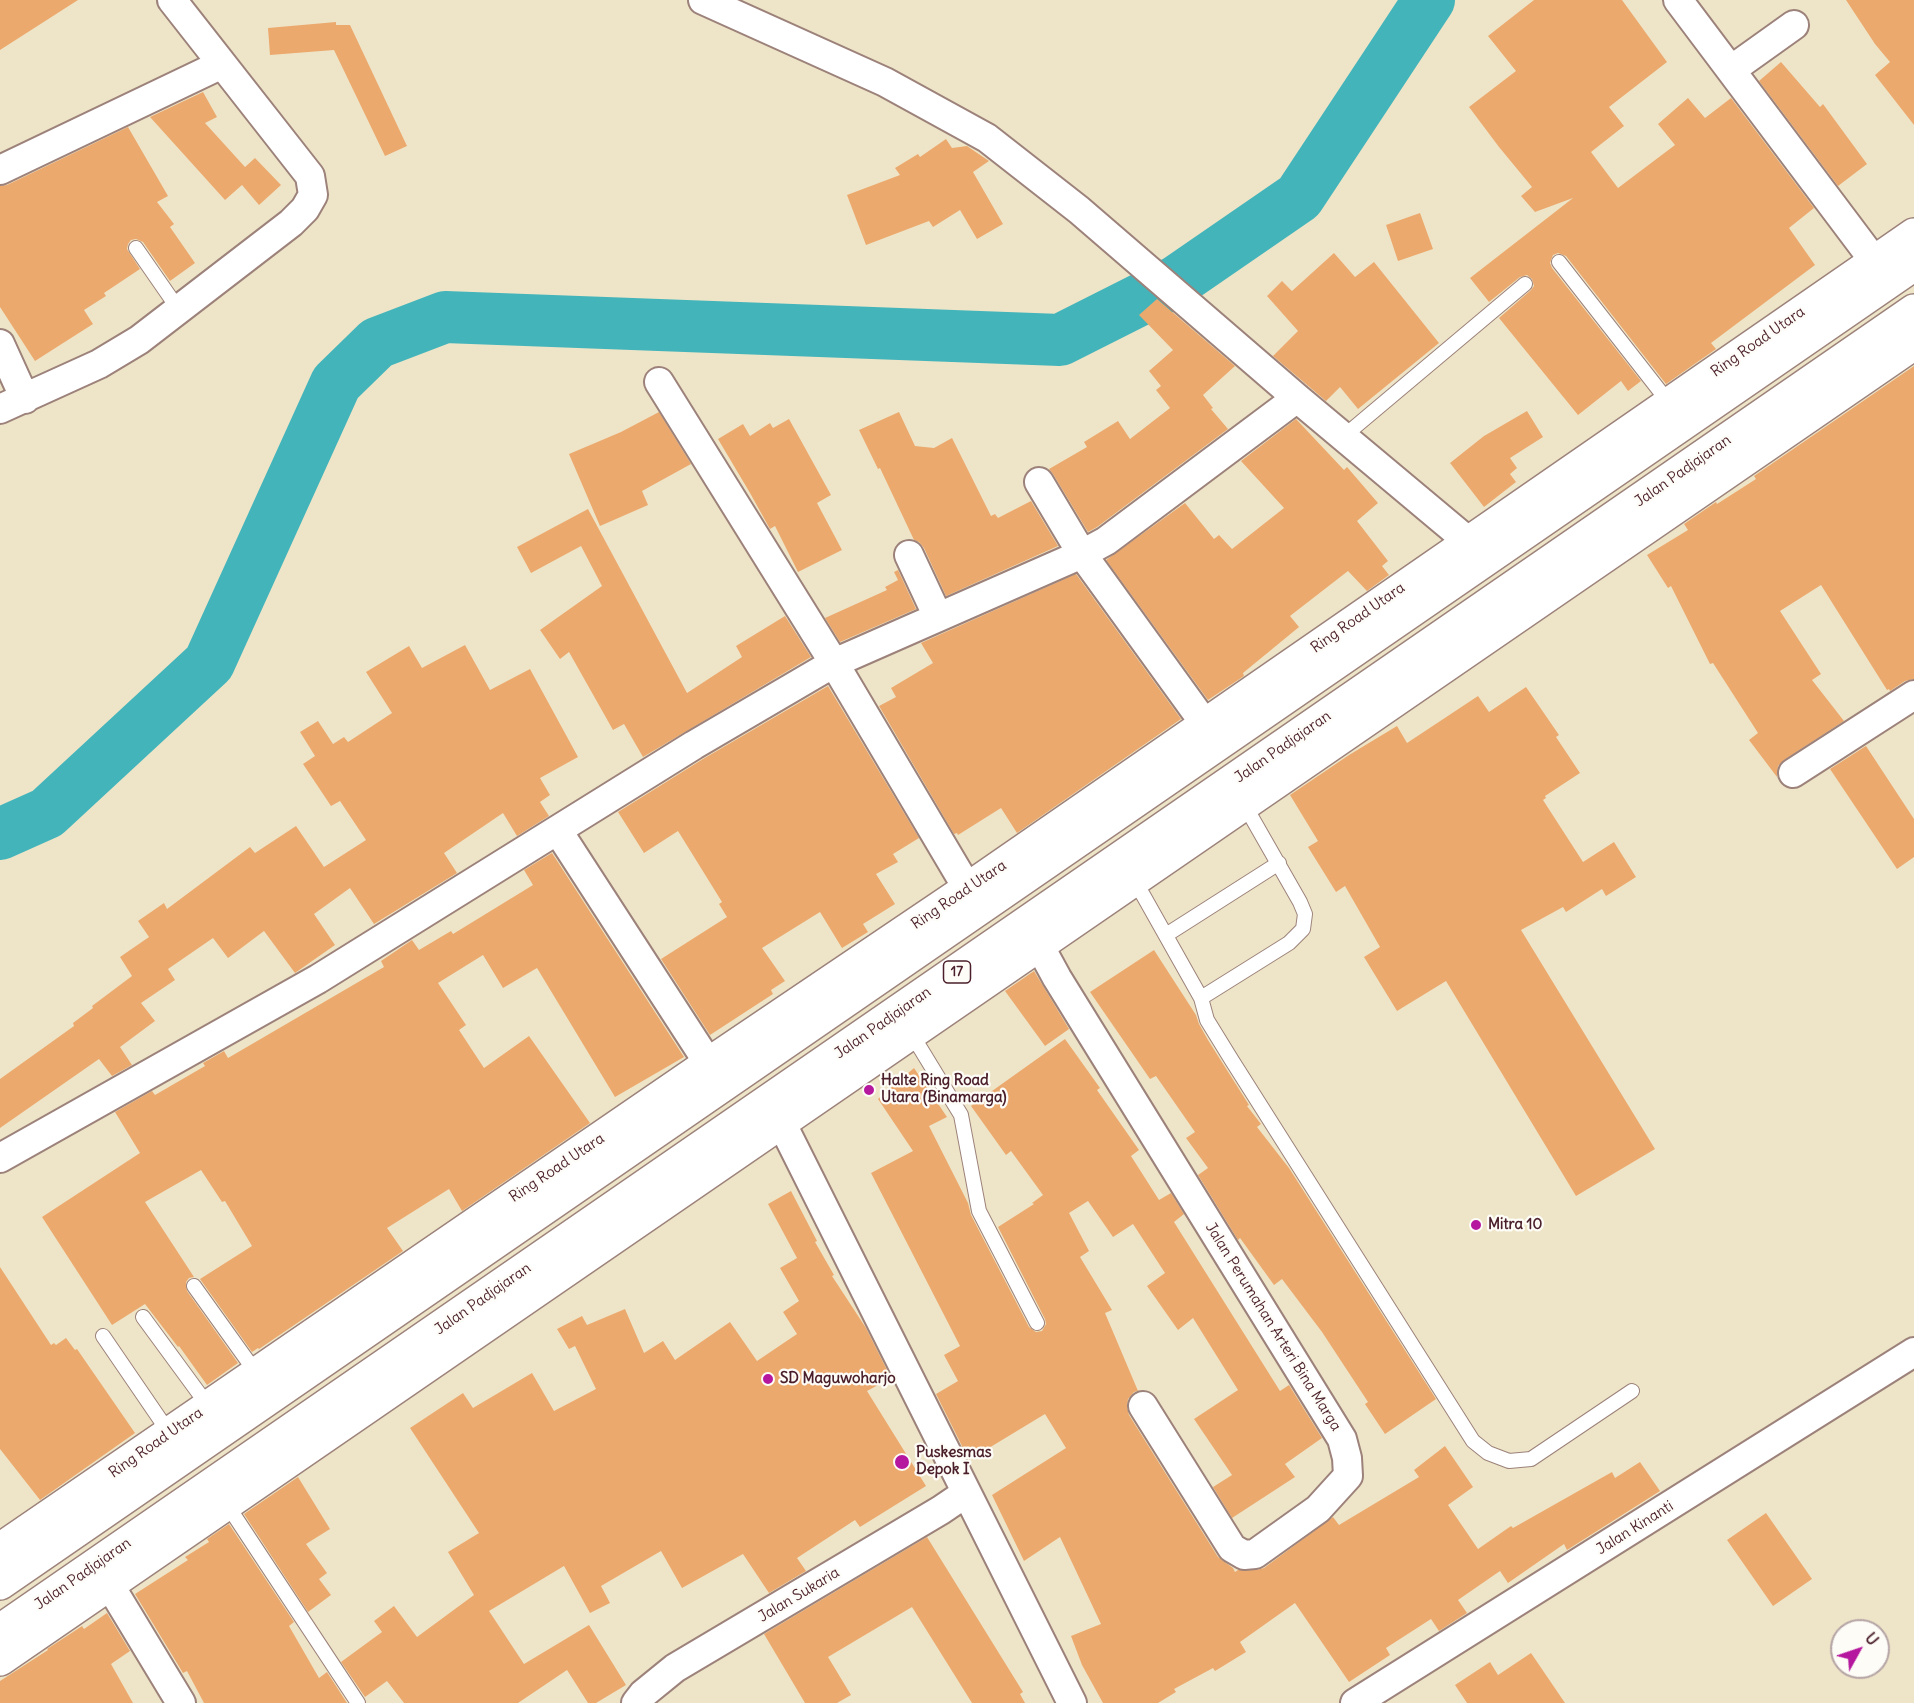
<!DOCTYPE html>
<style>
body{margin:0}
#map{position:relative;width:1914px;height:1703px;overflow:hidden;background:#eee5c8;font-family:Delius,sans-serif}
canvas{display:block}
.north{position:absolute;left:1830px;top:1619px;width:60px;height:60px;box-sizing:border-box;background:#fdfcf7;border:2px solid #b5a4a5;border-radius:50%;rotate:50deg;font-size:16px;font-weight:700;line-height:24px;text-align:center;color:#4a1f2b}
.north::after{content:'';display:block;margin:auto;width:21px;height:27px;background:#b5179e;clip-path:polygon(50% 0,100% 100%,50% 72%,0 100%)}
</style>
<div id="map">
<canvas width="1914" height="1703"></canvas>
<div class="north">U</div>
</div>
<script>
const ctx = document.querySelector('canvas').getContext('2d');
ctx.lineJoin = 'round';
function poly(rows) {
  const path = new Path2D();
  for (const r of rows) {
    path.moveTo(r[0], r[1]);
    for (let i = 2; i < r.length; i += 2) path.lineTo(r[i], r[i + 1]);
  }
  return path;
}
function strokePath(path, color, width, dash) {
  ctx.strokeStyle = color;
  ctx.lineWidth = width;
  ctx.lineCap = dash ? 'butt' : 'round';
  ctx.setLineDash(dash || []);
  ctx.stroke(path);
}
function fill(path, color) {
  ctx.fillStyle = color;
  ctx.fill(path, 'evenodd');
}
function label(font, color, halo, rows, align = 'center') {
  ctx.font = font + ' Delius,sans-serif';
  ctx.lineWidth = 4.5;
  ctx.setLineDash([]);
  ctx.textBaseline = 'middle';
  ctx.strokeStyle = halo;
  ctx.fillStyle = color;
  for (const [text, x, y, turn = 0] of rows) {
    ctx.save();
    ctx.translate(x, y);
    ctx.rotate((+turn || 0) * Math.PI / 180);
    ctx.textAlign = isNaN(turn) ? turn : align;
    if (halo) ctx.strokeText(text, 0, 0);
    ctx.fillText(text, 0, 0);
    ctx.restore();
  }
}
strokePath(poly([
 [0,834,47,813,209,663,336,383,377,343,445,317,1060,340,1177,281,1299,197,1429,0]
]), '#44b4bb', 52);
fill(poly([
 [0,0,78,0,0,50],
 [1534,0,1622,0,1667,62,1609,107,1624,126,1591,152,1618,188,1675,145,1658,124,1688,98,1705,118,1731,98,1814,208,1789,228,1815,265,1711,343,1716,349,1666,384,1566,256,1558,253,1553,255,1550,263,1552,268,1641,381,1628,391,1621,381,1578,415,1499,318,1531,290,1534,286,1532,279,1527,275,1520,277,1489,302,1470,278,1573,198,1535,212,1521,196,1532,187,1499,147,1469,107,1516,71,1488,36],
 [1846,0,1914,0,1914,125,1875,75,1890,62,1875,44],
 [336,22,336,25,350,25,407,146,385,156,334,50,270,55,268,28],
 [1781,62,1820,107,1823,104,1867,164,1838,186,1759,81],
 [203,92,217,117,205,123,245,167,255,158,281,185,259,205,242,185,225,200,150,117],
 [128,127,168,196,157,202,174,224,170,227,195,263,170,281,143,242,136,239,131,240,128,244,127,249,140,269,104,293,106,296,84,310,93,324,35,361,0,307,0,186,7,185],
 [946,139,952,148,967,146,989,161,973,172,1003,224,977,239,960,210,933,227,929,221,866,245,847,195,900,175,895,168,918,154,920,157],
 [1420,213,1433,249,1398,261,1386,225],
 [1334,253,1355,277,1374,262,1439,343,1358,409,1340,387,1326,401,1273,356,1298,331,1267,296,1282,281,1292,291],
 [1157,299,1235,366,1203,395,1213,408,1211,409,1228,429,1097,527,1088,532,1053,474,1049,469,1087,447,1084,442,1118,421,1130,439,1170,408,1156,390,1161,386,1149,371,1173,350,1139,315],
 [1914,366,1914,679,1905,681,1890,691,1889,689,1887,690,1821,585,1780,611,1821,674,1812,680,1844,721,1784,760,1778,766,1777,777,1749,740,1758,733,1713,663,1710,664,1671,586,1668,588,1647,555,1688,530,1684,524,1716,502,1717,504,1756,479,1754,476],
 [1527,411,1543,437,1510,458,1517,468,1510,474,1516,482,1484,507,1450,463,1484,436],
 [659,412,691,464,642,491,648,505,600,526,569,454,621,432],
 [899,412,915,446,934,448,952,438,991,516,995,514,998,518,1031,501,1058,546,946,596,924,548,919,542,914,540,880,468,878,469,859,430],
 [789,419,831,495,817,503,842,550,798,572,775,526,770,529,750,493,718,439,743,424,750,436,770,423,773,428],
 [1296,419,1344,470,1347,467,1378,503,1357,521,1388,561,1382,566,1389,575,1367,591,1348,571,1290,616,1299,627,1243,673,1244,676,1208,700,1106,560,1185,503,1214,539,1219,535,1232,549,1284,508,1241,461],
 [588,509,687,693,742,657,736,646,785,616,811,657,643,757,624,724,613,730,569,652,560,659,540,630,602,586,581,546,531,573,517,547],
 [898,570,916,609,840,642,825,618,887,590,885,587,898,580,894,572],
 [1076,574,1181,719,1017,833,1001,808,958,835,957,833,954,834,879,706,896,697,891,688,933,663,921,643],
 [465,645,490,690,530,669,578,757,540,778,550,795,540,802,549,816,517,836,503,813,444,853,457,873,374,924,350,888,314,914,335,945,295,973,264,931,228,958,213,938,168,969,175,980,141,1003,155,1021,120,1047,132,1065,112,1076,99,1059,0,1128,0,1079,74,1026,73,1023,93,1008,92,1006,132,976,120,957,149,937,138,921,164,903,167,909,250,847,255,853,296,826,324,867,366,840,340,801,331,806,303,764,315,756,300,732,318,721,333,744,344,737,348,742,392,713,366,672,409,646,422,668],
 [828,686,919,838,893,854,898,862,876,874,895,904,863,924,868,932,842,948,820,912,762,948,785,981,771,990,773,994,710,1035,661,959,727,917,719,904,722,902,678,831,644,853,618,812,703,759],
 [1526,687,1559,735,1556,737,1580,773,1545,796,1546,798,1543,800,1583,862,1614,842,1636,877,1606,896,1602,889,1566,912,1563,907,1521,930,1655,1149,1576,1196,1446,981,1397,1011,1364,957,1380,947,1345,886,1336,892,1308,847,1318,841,1290,795,1349,755,1397,726,1407,743,1478,696,1489,712],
 [1866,746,1914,819,1914,857,1897,869,1830,769],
 [552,853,684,1057,615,1097,537,968,503,988,483,955,438,983,466,1025,459,1030,484,1068,529,1036,590,1123,462,1211,449,1189,387,1228,403,1251,259,1349,258,1348,252,1352,200,1279,252,1246,225,1201,222,1202,201,1170,145,1202,194,1277,189,1278,186,1282,187,1291,238,1363,207,1385,179,1346,178,1347,145,1304,112,1325,42,1217,140,1153,115,1112,152,1091,155,1095,205,1066,203,1063,224,1051,228,1058,384,967,381,961,412,940,419,950,451,931,453,934,533,885,524,870],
 [1154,950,1196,1015,1199,1024,1208,1040,1249,1105,1247,1106,1261,1124,1257,1127,1289,1168,1436,1399,1385,1434,1365,1404,1368,1402,1322,1332,1282,1279,1274,1285,1240,1238,1238,1240,1198,1175,1208,1168,1186,1138,1195,1132,1156,1076,1150,1079,1090,992],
 [1034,971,1069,1029,1045,1046,1005,991],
 [1065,1039,1100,1088,1097,1090,1139,1150,1131,1156,1159,1200,1171,1193,1184,1214,1174,1222,1280,1391,1289,1385,1322,1438,1285,1464,1295,1477,1232,1518,1213,1487,1232,1475,1194,1419,1238,1390,1193,1318,1178,1330,1147,1286,1165,1273,1133,1224,1113,1237,1088,1201,1069,1213,1089,1251,1080,1257,1112,1310,1105,1313,1138,1391,1134,1392,1128,1399,1127,1407,1129,1415,1218,1557,1233,1568,1235,1572,1238,1570,1256,1570,1264,1568,1333,1517,1339,1525,1419,1477,1414,1470,1445,1446,1473,1487,1448,1505,1478,1549,1511,1526,1513,1528,1612,1472,1615,1478,1640,1462,1660,1491,1567,1550,1564,1544,1508,1583,1500,1571,1458,1600,1467,1613,1439,1631,1431,1619,1386,1648,1390,1655,1349,1682,1295,1603,1240,1642,1246,1652,1215,1671,1213,1668,1174,1689,1176,1692,1158,1703,1103,1703,1082,1665,1071,1636,1101,1624,1060,1537,1024,1561,992,1495,1066,1448,1045,1414,969,1460,936,1394,958,1381,944,1355,960,1346,871,1173,913,1151,878,1099,914,1068,947,1117,929,1126,968,1203,971,1215,1029,1327,1036,1332,1042,1331,1046,1324,1045,1319,998,1227,1034,1204,1032,1203,1043,1195,1011,1151,1006,1155,971,1106],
 [791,1191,817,1241,815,1242,834,1275,832,1276,866,1328,891,1378,867,1391,926,1486,860,1527,855,1520,797,1558,806,1571,769,1593,743,1554,682,1588,661,1551,601,1586,610,1603,590,1613,564,1566,489,1611,524,1664,589,1625,626,1685,596,1703,588,1703,567,1670,518,1703,404,1703,387,1681,365,1697,341,1662,382,1632,374,1621,394,1606,417,1637,474,1595,448,1552,479,1533,410,1428,463,1393,473,1408,532,1373,554,1411,596,1389,575,1346,569,1349,557,1329,582,1316,587,1325,625,1309,644,1353,663,1341,675,1360,730,1322,757,1361,797,1334,783,1312,799,1301,780,1268,797,1258,768,1204],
 [0,1267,51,1345,54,1343,56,1345,66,1338,75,1350,77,1349,135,1433,40,1500,0,1449],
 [298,1477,330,1529,306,1544,327,1573,319,1579,331,1595,308,1612,244,1514],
 [1766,1513,1812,1579,1773,1606,1727,1540],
 [229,1524,294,1622,289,1626,319,1678,327,1672,347,1703,204,1703,187,1671,183,1673,135,1594,188,1560,185,1557,209,1542,207,1539],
 [927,1537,1023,1692,1020,1694,1025,1703,972,1703,912,1607,828,1657,851,1695,837,1703,805,1703,764,1634],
 [107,1613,130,1651,111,1664,133,1703,0,1703,0,1681,48,1650,47,1649,70,1634,82,1626,84,1629],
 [1531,1653,1565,1703,1467,1703,1455,1685,1490,1662,1498,1675]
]), '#eca96e');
const service = poly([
 [136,248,179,310],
 [1559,262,1670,404],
 [1343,437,1525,284],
 [1132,879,1143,895,1201,998,1207,1020,1231,1059,1473,1441,1488,1453,1509,1461,1531,1459,1632,1391],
 [1166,935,1279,863],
 [1201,998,1289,943,1303,929,1305,914,1300,902,1244,804],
 [911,1033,961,1115,979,1211,1037,1323],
 [194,1286,257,1374],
 [143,1317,209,1407],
 [103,1336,170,1434],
 [226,1503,358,1703]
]);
const minor = poly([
 [703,0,885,82,987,138,1079,210,1297,398,1469,542],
 [1678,0,1875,262],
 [1731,70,1794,25],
 [0,170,222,64],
 [0,344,25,399],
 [659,382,834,663,962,879,970,888],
 [0,409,99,364,139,340,291,223,305,209,313,195,310,176,172,0],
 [1039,482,1082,554,1205,724],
 [909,555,938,617],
 [1793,773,1914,695],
 [558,831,709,1064],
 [1039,945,1057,978,1342,1439,1347,1458,1348,1476,1318,1509,1255,1554,1244,1555,1232,1548,1143,1406],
 [781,1122,1072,1703],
 [0,1158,318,979,694,745,834,663,1082,554,1106,541,1297,398],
 [109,1584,181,1703],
 [636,1703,643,1694,675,1668,941,1510,966,1493],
 [1355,1703,1914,1352]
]);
const tertiary = poly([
 [0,1550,709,1064,970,888,1914,235],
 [0,1659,1914,343]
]);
const trunk = poly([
 [0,1583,1914,264],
 [0,1631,1914,311]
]);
strokePath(service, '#9c827a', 16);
strokePath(minor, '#9c827a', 32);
strokePath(tertiary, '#9c827a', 36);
strokePath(trunk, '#9c827a', 36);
strokePath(service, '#fff', 14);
strokePath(minor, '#fff', 28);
strokePath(tertiary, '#fff', 33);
strokePath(trunk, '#fff', 33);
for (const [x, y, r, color] of [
 [869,1090,6,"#b5179e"],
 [1476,1225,6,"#b5179e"],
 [768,1379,6,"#b5179e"],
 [902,1462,8,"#b5179e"]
]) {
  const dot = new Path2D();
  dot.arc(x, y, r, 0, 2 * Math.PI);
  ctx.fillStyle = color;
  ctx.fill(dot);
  strokePath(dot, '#fdfcf7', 2);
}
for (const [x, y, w] of [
 [957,972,27]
]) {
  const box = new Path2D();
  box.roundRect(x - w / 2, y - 11, w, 22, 4.5);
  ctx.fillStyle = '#fdfcf7';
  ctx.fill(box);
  strokePath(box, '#4a1f2b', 1.5);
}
label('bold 14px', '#4a1f2b', null, [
 ["17",957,972]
]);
label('15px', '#4a1f2b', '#fdfcf7', [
 ["Ring Road Utara",1758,342,-35],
 ["Jalan Padjajaran",1683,471,-35],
 ["Ring Road Utara",1358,618,-35],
 ["Jalan Padjajaran",1283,747,-35],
 ["Ring Road Utara",959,895,-34],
 ["Jalan Padjajaran",883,1023,-35],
 ["Ring Road Utara",557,1168,-34],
 ["Jalan Padjajaran",483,1299,-35],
 ["Jalan Perumahan Arteri Bina Marga",1273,1327,58],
 ["Ring Road Utara",156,1443,-35],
 ["Jalan Kinanti",1635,1528,-32],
 ["Jalan Padjajaran",83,1574,-35],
 ["Jalan Sukaria",799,1595,-31]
]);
label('bold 15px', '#4a1f2b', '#fdfcf7', [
 ["Halte Ring Road",881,1081],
 ["Utara (Binamarga)",881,1098],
 ["Mitra 10",1488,1225],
 ["SD Maguwoharjo",780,1379],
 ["Puskesmas",916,1453],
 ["Depok I",916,1470]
], 'left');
</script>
